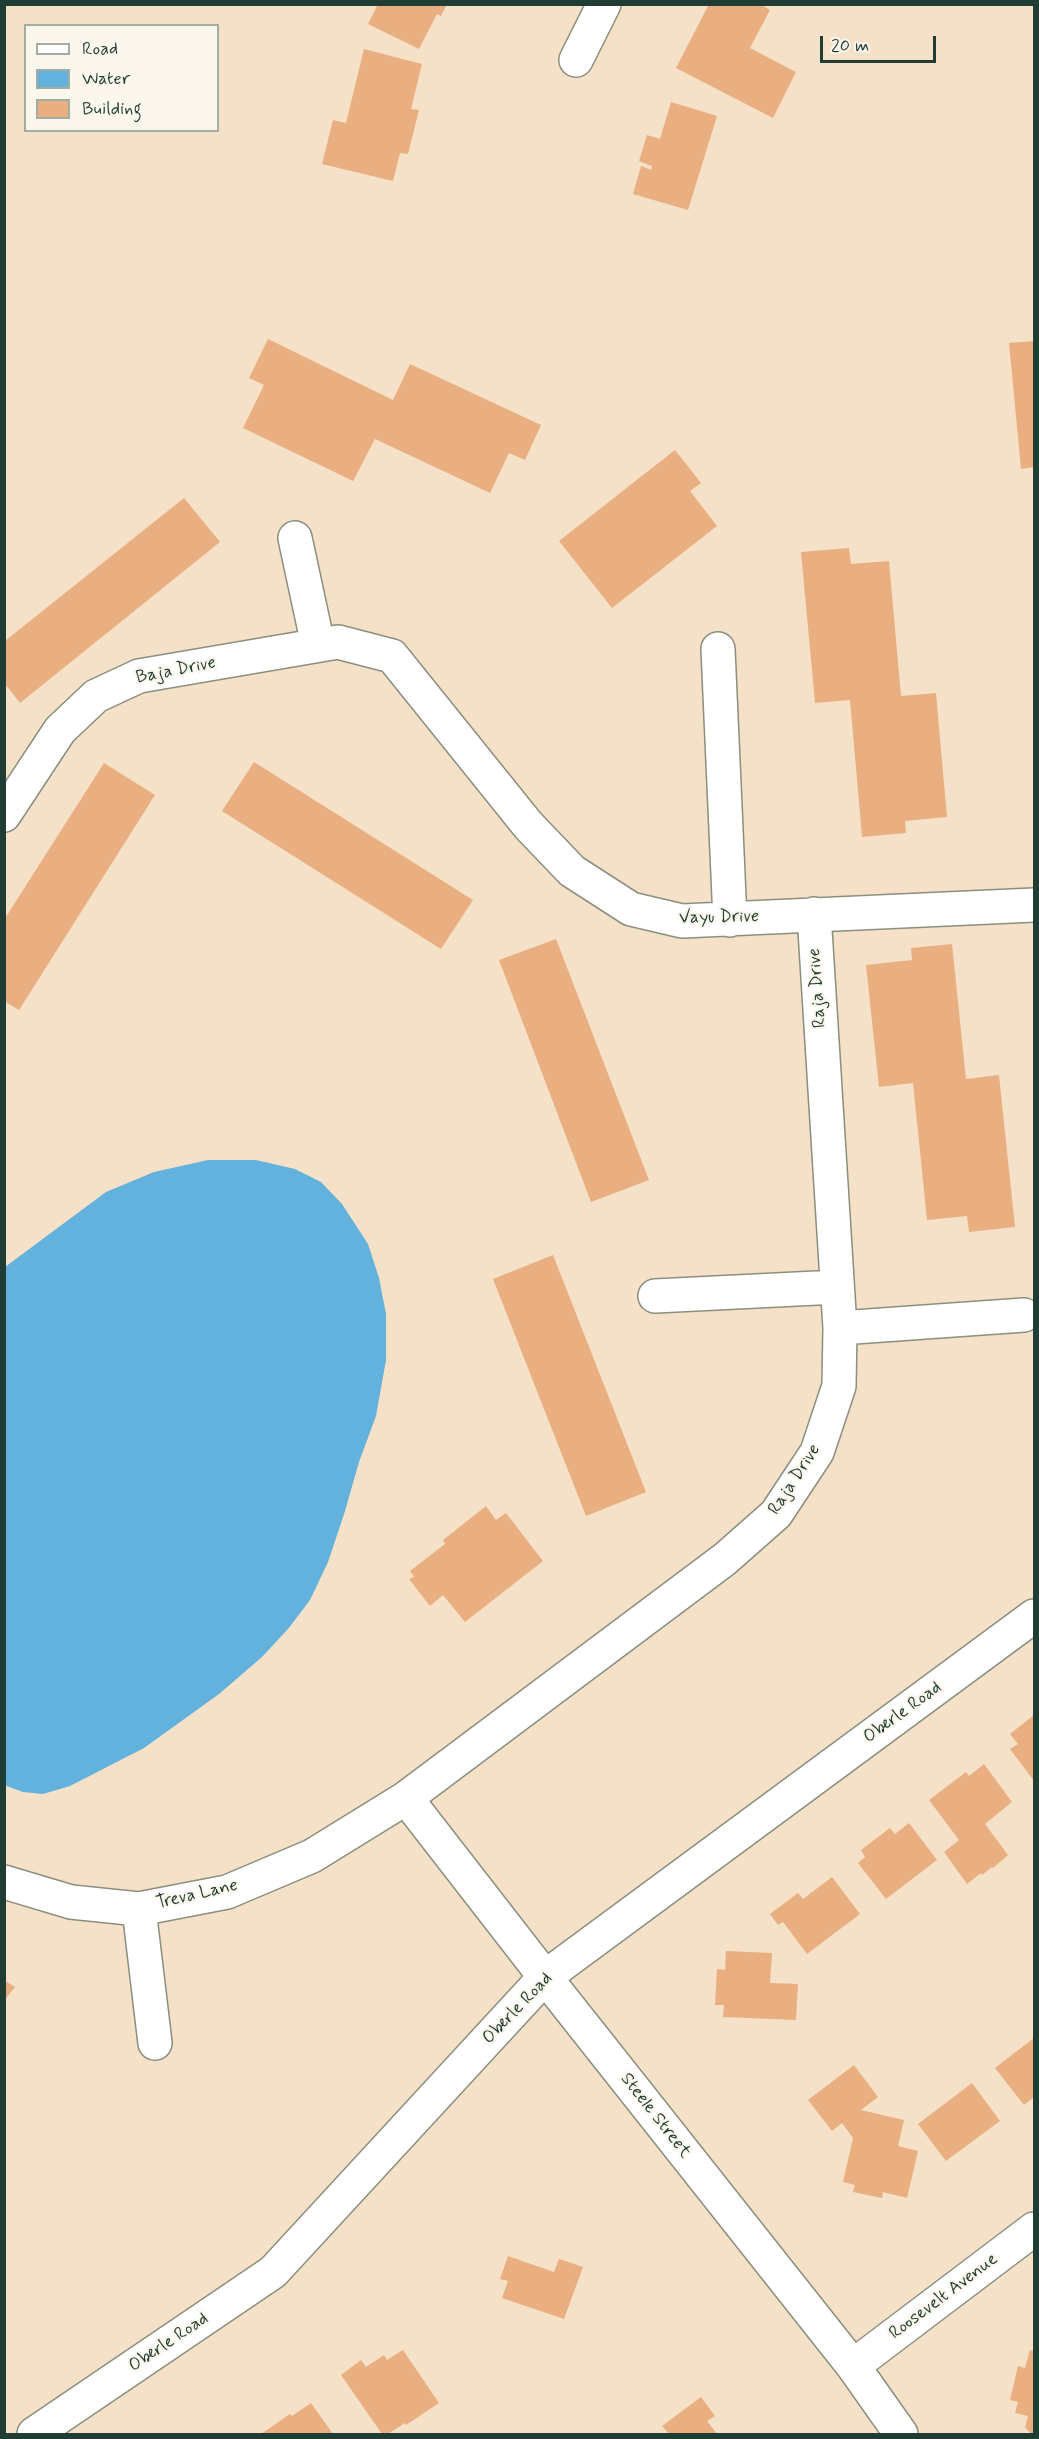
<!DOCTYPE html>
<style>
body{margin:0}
#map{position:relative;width:1039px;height:2439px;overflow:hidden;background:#f4e1c7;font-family:Mynerve,sans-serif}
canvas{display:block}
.frame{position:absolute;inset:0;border:6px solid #1f3d34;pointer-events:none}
.legend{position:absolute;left:24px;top:24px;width:195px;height:108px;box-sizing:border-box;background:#fbf7ec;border:2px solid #a3ada2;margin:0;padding:8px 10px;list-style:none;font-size:18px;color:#1f3d34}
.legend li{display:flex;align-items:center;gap:12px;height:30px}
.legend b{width:30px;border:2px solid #a3ada2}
.scale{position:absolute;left:820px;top:36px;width:116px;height:27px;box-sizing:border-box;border:3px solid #1f3d34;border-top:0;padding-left:8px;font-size:18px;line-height:21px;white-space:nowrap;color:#1f3d34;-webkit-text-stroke:4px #fbf7ec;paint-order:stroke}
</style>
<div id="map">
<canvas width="1039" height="2439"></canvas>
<div class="frame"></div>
<ul class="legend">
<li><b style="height:8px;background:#fff"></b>Road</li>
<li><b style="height:16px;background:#62b2dd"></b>Water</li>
<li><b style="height:16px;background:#e9af81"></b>Building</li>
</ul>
<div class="scale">20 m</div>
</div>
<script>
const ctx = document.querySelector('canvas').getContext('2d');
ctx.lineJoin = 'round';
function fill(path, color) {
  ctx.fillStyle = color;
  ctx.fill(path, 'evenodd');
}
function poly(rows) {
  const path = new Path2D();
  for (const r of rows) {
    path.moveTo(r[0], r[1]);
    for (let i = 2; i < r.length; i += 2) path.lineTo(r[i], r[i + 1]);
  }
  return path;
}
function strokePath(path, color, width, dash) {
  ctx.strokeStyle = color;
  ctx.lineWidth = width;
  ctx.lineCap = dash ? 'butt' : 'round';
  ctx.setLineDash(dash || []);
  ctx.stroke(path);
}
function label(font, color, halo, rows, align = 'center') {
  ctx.font = font + ' Mynerve,sans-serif';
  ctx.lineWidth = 4.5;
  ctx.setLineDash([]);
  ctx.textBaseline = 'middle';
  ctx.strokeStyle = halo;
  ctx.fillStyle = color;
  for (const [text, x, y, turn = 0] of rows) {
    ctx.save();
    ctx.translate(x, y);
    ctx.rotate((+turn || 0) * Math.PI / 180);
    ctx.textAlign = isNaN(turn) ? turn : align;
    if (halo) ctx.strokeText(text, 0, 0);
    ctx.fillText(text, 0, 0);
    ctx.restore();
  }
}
fill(poly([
 [208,1160,256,1160,295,1169,321,1182,342,1204,368,1244,379,1278,386,1314,386,1360,376,1416,359,1462,345,1511,328,1562,310,1600,288,1629,262,1657,219,1694,144,1748,70,1786,43,1794,23,1792,4,1785,5,1267,106,1192,154,1172]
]), '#62b2dd');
fill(poly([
 [378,4,447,4,441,16,437,14,419,49,368,24],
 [709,4,760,4,770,10,750,48,796,72,773,118,676,68],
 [364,49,422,64,411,109,419,110,408,154,400,153,393,181,322,164,333,120,346,123],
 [671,102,717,116,688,210,633,194,641,166,651,170,652,166,639,161,647,135,660,139],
 [268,339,393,400,410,364,541,425,525,460,509,453,490,493,375,439,353,481,243,428,264,385,249,378],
 [1034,341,1034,467,1021,469,1009,343],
 [675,450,701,483,690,491,717,526,612,608,559,541],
 [184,498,220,542,20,703,5,684,5,641],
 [849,548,851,564,889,561,901,696,936,693,947,817,905,821,906,833,862,837,850,700,815,703,801,552],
 [254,762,473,900,441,949,222,811],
 [104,763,155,795,19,1010,4,1001,4,920],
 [556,939,649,1180,591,1202,499,960],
 [952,944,966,1079,999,1075,1015,1227,969,1232,967,1216,927,1220,913,1083,879,1087,866,965,912,960,911,948],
 [553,1255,646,1492,586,1516,493,1279],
 [486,1506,496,1520,506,1513,543,1561,465,1622,443,1595,430,1606,409,1579,414,1577,410,1571,445,1544,443,1540],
 [1034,1715,1034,1781,1010,1749,1018,1744,1010,1734],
 [984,1764,1012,1802,985,1824,1008,1855,993,1868,992,1867,982,1875,981,1873,967,1884,944,1852,959,1840,929,1800,966,1772,969,1776],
 [909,1823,937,1860,886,1899,858,1863,865,1857,861,1850,890,1828,895,1834],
 [832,1877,860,1914,807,1954,783,1922,778,1925,770,1914,798,1893,803,1899],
 [726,1951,772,1953,770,1983,798,1984,796,2020,723,2017,724,2005,715,2005,717,1969,725,1970],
 [4,1980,15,1987,4,2001],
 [1034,2038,1034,2097,1024,2105,995,2068],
 [854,2065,878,2097,861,2110,904,2120,898,2146,918,2151,907,2198,883,2192,882,2198,853,2192,855,2185,843,2182,853,2138,842,2123,832,2131,808,2100],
 [972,2083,1000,2121,946,2161,918,2124],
 [508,2256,554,2272,559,2259,583,2267,564,2319,502,2298,508,2281,500,2279],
 [403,2350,439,2403,406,2425,405,2423,388,2434,382,2434,341,2375,361,2360,366,2367,384,2355,387,2360],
 [1030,2350,1034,2351,1034,2434,1031,2434,1025,2427,1028,2416,1015,2413,1018,2402,1010,2400,1018,2366,1025,2368],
 [701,2397,715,2416,707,2421,717,2434,669,2434,662,2426],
 [311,2403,333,2434,261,2434,290,2414,292,2416]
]), '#e9af81');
const minor = poly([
 [576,60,604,4],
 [295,538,318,645],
 [718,649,730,920],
 [4,815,60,730,96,696,139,676,338,642,392,656,528,825,572,871,631,909,682,921,1034,905],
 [655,1296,837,1287],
 [840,1328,1024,1315],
 [406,1798,545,1977,853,2366,901,2434],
 [4,1882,71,1902,139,1909,227,1892,312,1856,406,1798,725,1559,776,1514,817,1452,839,1386,840,1328,814,914],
 [139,1909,155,2043],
 [853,2366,1034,2229],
 [34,2434,273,2272,545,1977,1034,1616]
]);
strokePath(minor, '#8a8f7e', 36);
strokePath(minor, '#fff', 33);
label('18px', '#1f3d34', '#fbf7ec', [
 ["Baja Drive",176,671,-11],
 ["Vayu Drive",719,918,-1],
 ["Raja Drive",818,988,-94],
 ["Raja Drive",795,1480,-57],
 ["Oberle Road",903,1713,-36],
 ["Treva Lane",197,1895,-13],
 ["Oberle Road",518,2009,-46],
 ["Steele Street",655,2116,52],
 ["Roosevelt Avenue",944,2297,-37],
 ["Oberle Road",169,2343,-34]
]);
</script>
